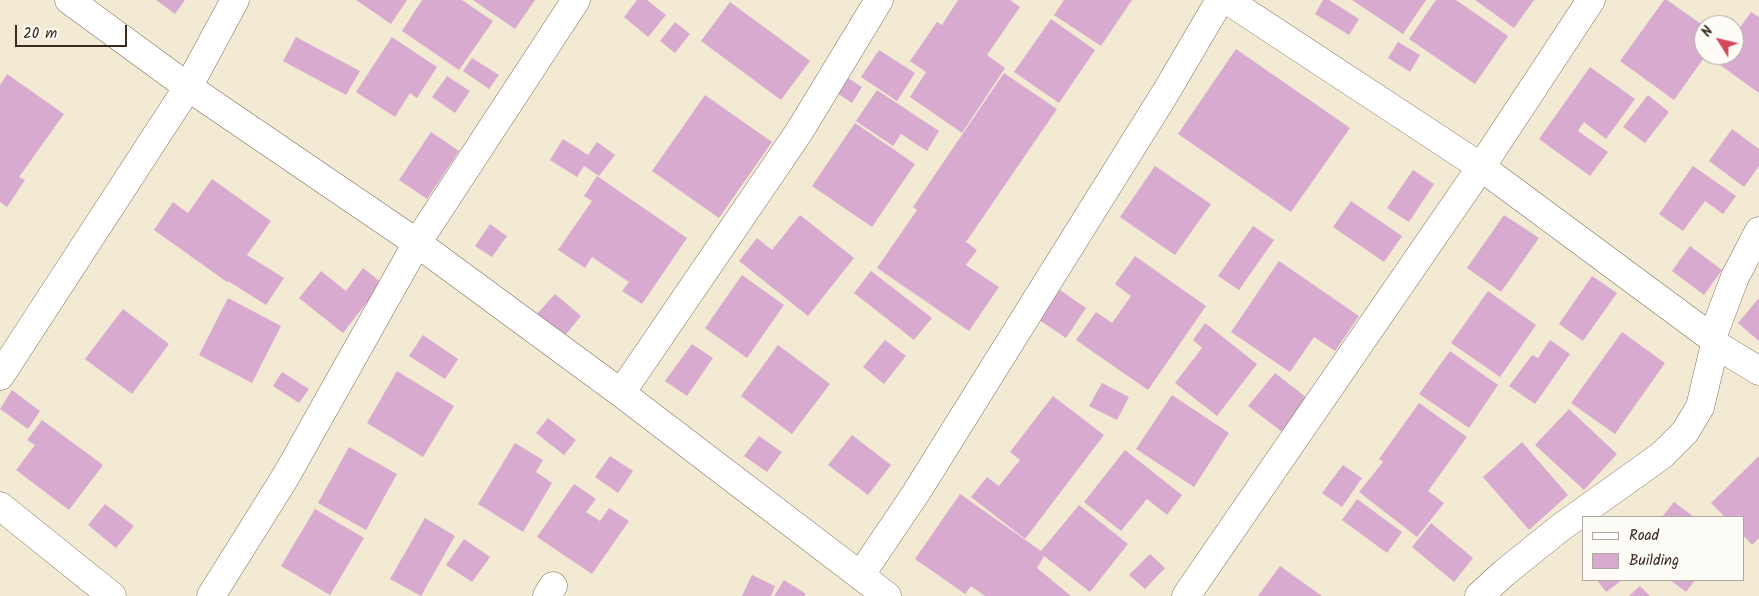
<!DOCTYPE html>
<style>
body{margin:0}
#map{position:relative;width:1759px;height:596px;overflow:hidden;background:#f3ead3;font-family:Kalam,sans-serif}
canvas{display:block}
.legend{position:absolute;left:1582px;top:516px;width:162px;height:65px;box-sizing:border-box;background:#fdfcf7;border:1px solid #afa8a0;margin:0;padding:6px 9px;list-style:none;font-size:15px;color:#3b2a1e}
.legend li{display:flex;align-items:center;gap:10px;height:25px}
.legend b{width:25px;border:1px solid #afa8a0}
.north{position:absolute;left:1694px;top:15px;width:50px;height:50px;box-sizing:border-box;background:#fdfcf7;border:1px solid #afa8a0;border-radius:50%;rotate:306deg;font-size:14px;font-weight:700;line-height:20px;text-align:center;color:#3b2a1e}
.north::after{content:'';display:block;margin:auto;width:18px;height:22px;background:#d1495b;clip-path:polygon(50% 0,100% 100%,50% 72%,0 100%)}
.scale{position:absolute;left:15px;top:25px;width:112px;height:22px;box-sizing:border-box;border:2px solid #3b2a1e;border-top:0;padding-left:6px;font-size:15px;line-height:18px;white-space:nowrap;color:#3b2a1e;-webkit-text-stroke:4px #fdfcf7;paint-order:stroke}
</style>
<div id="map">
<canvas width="1759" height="596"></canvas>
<ul class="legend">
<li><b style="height:6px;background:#fff"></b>Road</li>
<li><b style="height:14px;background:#d9aacf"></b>Building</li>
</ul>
<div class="north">N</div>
<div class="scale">20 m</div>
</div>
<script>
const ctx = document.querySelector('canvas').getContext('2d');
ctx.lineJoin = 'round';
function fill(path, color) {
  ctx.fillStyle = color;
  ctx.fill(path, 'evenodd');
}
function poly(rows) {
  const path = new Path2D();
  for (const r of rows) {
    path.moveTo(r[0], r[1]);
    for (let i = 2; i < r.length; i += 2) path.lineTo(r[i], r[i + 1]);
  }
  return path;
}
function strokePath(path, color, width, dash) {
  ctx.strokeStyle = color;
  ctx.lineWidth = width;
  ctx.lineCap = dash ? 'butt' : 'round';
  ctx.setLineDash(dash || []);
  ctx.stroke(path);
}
fill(poly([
 [156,0,185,0,175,14],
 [356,0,407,0,391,24],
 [422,0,462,0,493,21,459,70,402,31],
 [473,0,535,0,515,29],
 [637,0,647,0,666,15,648,37,624,17],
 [958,0,1010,0,1020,7,987,55,1005,68,962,133,910,97,926,72,910,61,937,22,942,25],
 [1064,0,1132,0,1101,46,1054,15],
 [1323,0,1329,0,1359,19,1349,35,1315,14],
 [1352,0,1426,0,1403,34],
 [1436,0,1456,0,1508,36,1475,84,1409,39],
 [1475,0,1534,0,1514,28],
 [1664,0,1667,0,1704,26,1704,55,1706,55,1674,100,1620,61],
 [730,2,810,61,781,100,701,41],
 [1751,12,1759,17,1759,93,1716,62,1721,55,1734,55,1734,36],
 [1051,19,1095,50,1059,103,1014,72],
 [675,22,690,34,675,53,660,41],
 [296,37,360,71,346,95,283,61],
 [392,37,437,67,417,98,410,93,395,117,356,92],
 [1398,42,1420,55,1410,72,1388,58],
 [1236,49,1350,128,1291,212,1178,134],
 [879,50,915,73,897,101,861,77],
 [472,58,499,75,489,89,463,71],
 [1590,67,1635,99,1606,139,1584,122,1578,131,1608,152,1590,176,1539,139],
 [1004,73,1057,109,966,242,977,250,966,265,999,287,969,331,877,268,917,210,913,207],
 [7,74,64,114,19,177,25,180,7,207,0,202,0,85],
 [447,76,470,91,455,113,432,97],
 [845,76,862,87,852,103,834,91],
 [877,90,939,131,927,151,901,134,893,146,856,121],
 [705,95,772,142,719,218,652,171],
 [1648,95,1669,112,1645,143,1623,127],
 [855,123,915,164,872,227,812,186],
 [1732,129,1759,149,1759,166,1744,187,1709,161],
 [431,132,459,151,427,199,399,180],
 [563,139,588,155,597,142,615,155,599,176,584,166,577,177,550,160],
 [1155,166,1211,204,1175,255,1120,217],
 [1693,166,1736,196,1723,214,1705,201,1683,231,1659,214],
 [1413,170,1434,184,1409,222,1387,208],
 [597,176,687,238,642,304,622,291,629,282,592,257,585,268,558,250,592,201,584,196],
 [212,179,271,221,247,255,284,278,266,305,228,281,227,282,154,230,173,202,188,213],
 [1351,201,1402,236,1384,262,1333,227],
 [800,215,854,258,808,316,739,261,757,238,772,250],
 [1504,215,1539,238,1501,292,1467,268],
 [490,224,507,236,492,257,475,246],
 [1253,226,1274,240,1239,290,1218,276],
 [1690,246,1722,270,1704,295,1672,271],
 [1135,256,1206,306,1148,390,1076,340,1096,312,1112,323,1131,296,1115,284],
 [1279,261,1359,316,1335,351,1314,337,1290,372,1231,332],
 [363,268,382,283,343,333,299,298,321,271,346,291],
 [871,271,932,318,914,340,854,293],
 [742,275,784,305,747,358,705,328],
 [1592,276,1617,293,1583,341,1559,324],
 [1060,290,1086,308,1066,338,1039,320],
 [1488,291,1536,325,1500,377,1451,343],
 [555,294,581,316,563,338,536,315],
 [228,298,281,326,252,383,199,355],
 [1759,298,1759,341,1738,323],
 [123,309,169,344,132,394,85,359],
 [1205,323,1257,364,1217,416,1175,383,1202,348,1193,340],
 [1622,332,1665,363,1615,434,1571,403],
 [423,335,458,359,445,379,409,356],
 [885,340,906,356,884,384,863,367],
 [1550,340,1570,354,1535,404,1509,386,1532,355,1538,358],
 [692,344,713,358,687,396,665,381],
 [778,345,830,384,792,434,741,396],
 [1450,351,1498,385,1469,428,1419,394],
 [397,371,454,406,423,457,367,423],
 [282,372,309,389,299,403,273,386],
 [1275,373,1311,401,1285,434,1248,406],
 [1102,383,1129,397,1117,420,1089,406],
 [12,390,40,411,28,429,0,409],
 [1172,395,1229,433,1194,487,1136,449],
 [1053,396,1104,435,1025,539,971,497,987,477,999,486,1020,460,1010,452],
 [1419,403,1467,437,1428,491,1444,503,1417,537,1359,492,1383,462,1379,459],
 [1569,409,1617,454,1584,490,1535,445],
 [548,418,576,440,564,455,536,433],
 [42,420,103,465,69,510,16,470,35,445,27,440],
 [852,435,891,465,868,495,828,465],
 [759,436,782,452,767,472,744,456],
 [1522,442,1568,495,1529,530,1483,477],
 [515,443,543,460,536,472,552,483,523,532,478,504],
 [349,447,397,474,366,530,318,503],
 [1125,450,1182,495,1167,515,1147,499,1121,531,1084,502],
 [610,456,633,471,618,493,595,477],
 [1759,456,1759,538,1752,545,1743,535,1743,517,1725,517,1711,503],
 [1343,465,1362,478,1342,507,1322,493],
 [574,484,596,499,586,512,600,521,609,508,629,521,592,574,537,537],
 [960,494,1041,551,1079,505,1128,544,1090,592,1044,556,1037,568,1071,596,985,596,971,586,965,594,915,559],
 [1357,499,1402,532,1387,553,1342,520],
 [1674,502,1694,517,1662,517],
 [105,504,134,526,116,548,88,525],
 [315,509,364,538,330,595,281,566],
 [425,518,455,536,421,596,390,579],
 [1431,523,1473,558,1454,582,1412,547],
 [464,539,490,557,472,582,446,565],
 [1150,554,1165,568,1145,589,1129,575],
 [1280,566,1322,596,1258,596],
 [752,575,775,586,771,596,742,596],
 [784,580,806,594,804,596,774,596],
 [1597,580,1622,580,1606,592],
 [1670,580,1695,580,1686,592],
 [1640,586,1650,596,1629,596]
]), '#d9aacf');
const street = poly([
 [69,0,188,87,417,243,621,393,887,596],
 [1227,0,1481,167,1712,338],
 [1715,344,1759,371],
 [0,376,188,87,235,0],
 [621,393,799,132,879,0],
 [0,506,112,596],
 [860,576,916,493,1166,92,1220,0],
 [211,596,286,476,417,243,576,0],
 [547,596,553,586],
 [1186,596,1481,167,1591,0],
 [1479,596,1504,573,1560,528,1662,455,1685,432,1700,407,1715,344,1712,338,1735,277,1759,231]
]);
strokePath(street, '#7b6d5d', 29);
strokePath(street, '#fff', 28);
</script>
